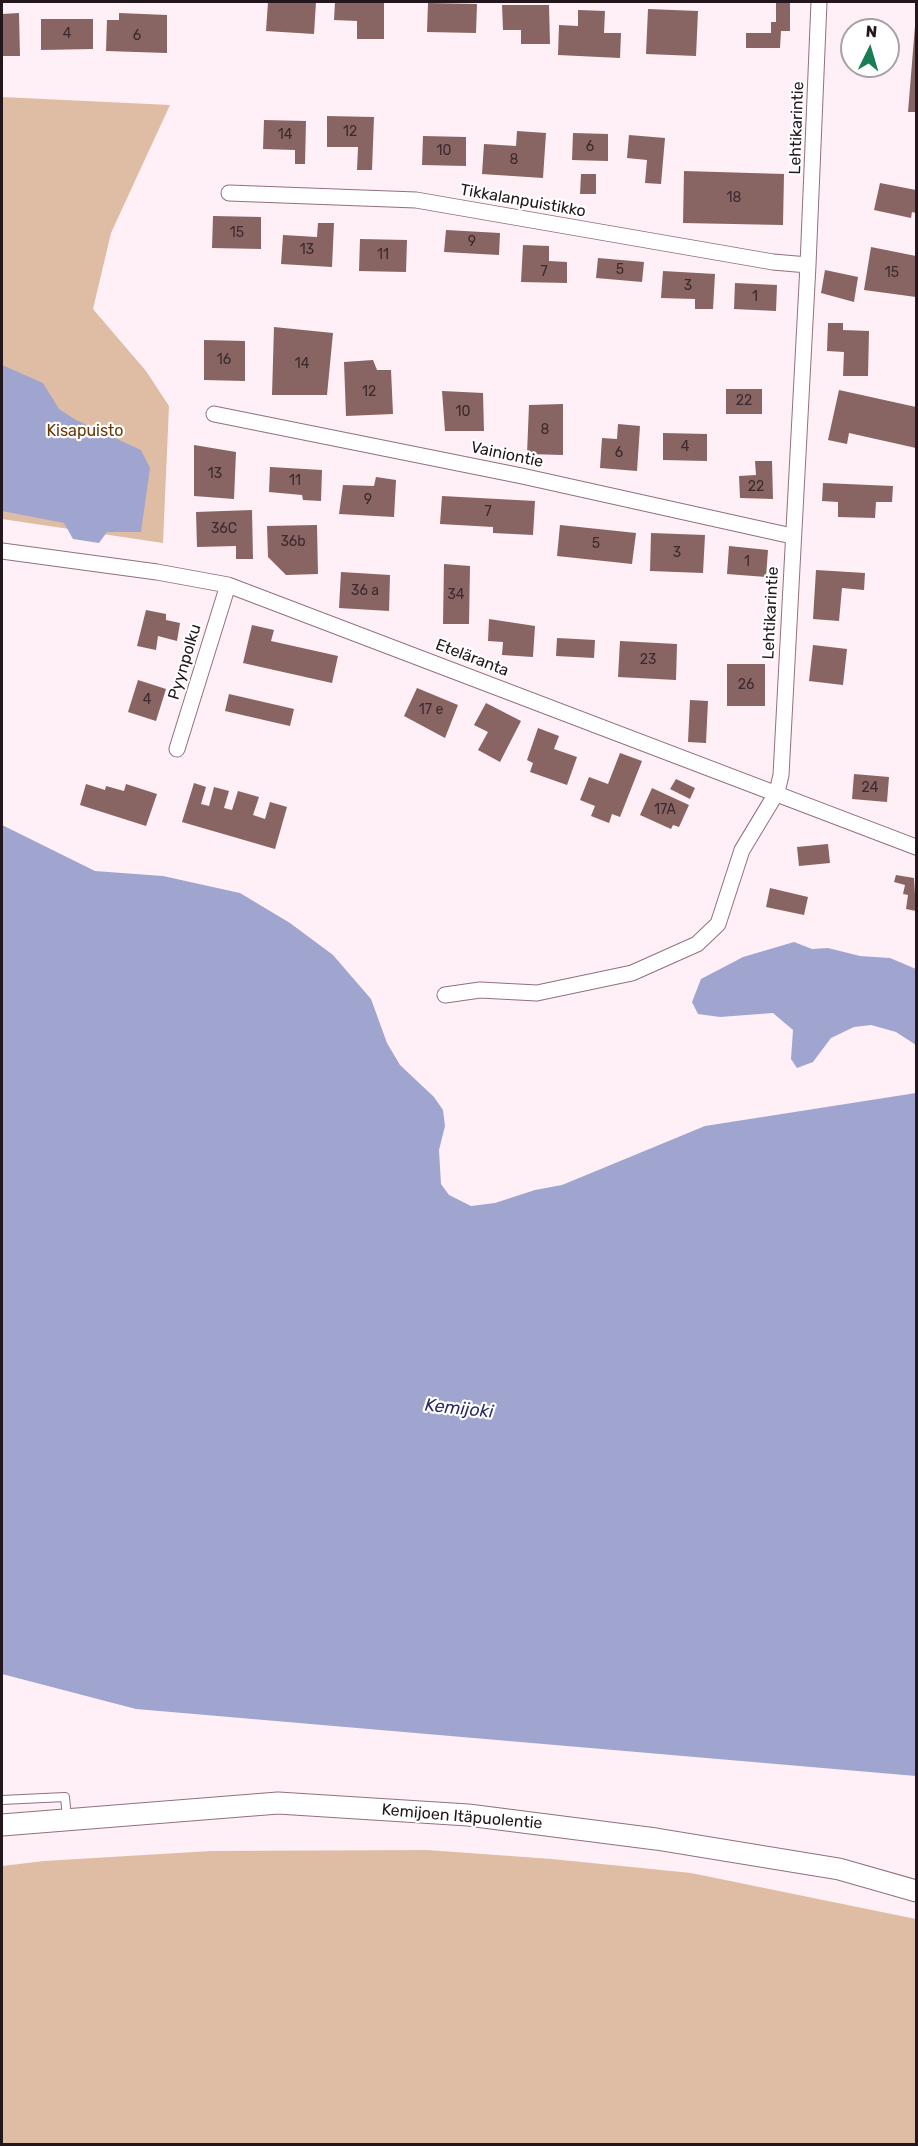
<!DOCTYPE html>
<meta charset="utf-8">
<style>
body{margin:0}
#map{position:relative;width:918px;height:2146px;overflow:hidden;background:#ffeff6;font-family:Rubik,sans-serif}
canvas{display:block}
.frame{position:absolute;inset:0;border:3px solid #23171d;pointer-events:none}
.north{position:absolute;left:840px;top:18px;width:60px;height:60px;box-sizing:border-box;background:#fff;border:2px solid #a7a2a5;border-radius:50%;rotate:5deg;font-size:16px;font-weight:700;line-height:24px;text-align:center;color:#23171d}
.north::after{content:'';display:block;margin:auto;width:21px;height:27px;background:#1a7d55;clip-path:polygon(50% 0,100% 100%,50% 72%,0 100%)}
</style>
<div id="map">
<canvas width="918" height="2146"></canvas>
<div class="frame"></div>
<div class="north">N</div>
</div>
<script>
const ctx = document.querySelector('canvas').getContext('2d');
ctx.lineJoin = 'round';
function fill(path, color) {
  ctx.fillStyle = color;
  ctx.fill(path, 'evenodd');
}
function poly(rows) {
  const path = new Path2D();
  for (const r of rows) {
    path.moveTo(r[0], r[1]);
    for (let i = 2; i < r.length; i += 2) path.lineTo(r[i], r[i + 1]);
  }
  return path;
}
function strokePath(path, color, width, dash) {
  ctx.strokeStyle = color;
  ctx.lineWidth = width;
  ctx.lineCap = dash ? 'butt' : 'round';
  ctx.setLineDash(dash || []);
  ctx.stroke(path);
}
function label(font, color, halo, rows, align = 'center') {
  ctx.font = font + ' Rubik,sans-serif';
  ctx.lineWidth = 4.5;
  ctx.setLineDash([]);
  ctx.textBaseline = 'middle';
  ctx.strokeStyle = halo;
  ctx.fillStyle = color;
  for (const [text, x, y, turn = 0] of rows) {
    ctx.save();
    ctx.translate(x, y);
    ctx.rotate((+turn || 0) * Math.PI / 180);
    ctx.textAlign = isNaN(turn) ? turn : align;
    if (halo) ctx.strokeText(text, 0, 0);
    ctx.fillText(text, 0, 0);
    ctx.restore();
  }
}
fill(poly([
 [2,97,170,105,111,233,93,309,146,371,169,406,163,543,2,519],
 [427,1850,552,1859,691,1873,916,1919,916,2144,2,2144,2,1866,44,1861,211,1851]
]), '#dfbda5');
fill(poly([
 [2,365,43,383,59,409,76,420,141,450,150,468,141,532,107,532,99,543,73,539,64,523,2,511],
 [2,825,95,871,163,876,240,893,290,923,333,955,371,999,387,1043,400,1065,434,1097,443,1110,445,1126,439,1150,441,1184,449,1195,471,1206,495,1203,535,1190,562,1185,705,1126,916,1093,916,1776,136,1709,2,1674],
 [794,942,812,949,828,948,860,956,890,958,916,969,916,1045,896,1032,871,1025,854,1027,831,1038,813,1062,797,1068,791,1059,793,1030,773,1013,720,1017,698,1014,692,1002,701,979,743,957]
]), '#a0a5d0');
fill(poly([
 [268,2,316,2,314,34,266,31],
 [335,2,384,2,384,39,357,39,357,21,334,20],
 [776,2,790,2,790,31,781,31,780,48,746,48,746,33,771,33,771,22,776,22],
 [428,3,477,4,476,33,427,32],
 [502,5,549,5,550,44,521,44,521,30,503,30],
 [648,9,698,11,696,56,646,54],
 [578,10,605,11,604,33,621,33,620,58,558,55,559,25,578,26],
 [19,13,20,56,2,56,2,14],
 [119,13,167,15,167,53,106,51,107,20,119,20],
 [41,19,93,19,93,49,41,50],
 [915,26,916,26,916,112,908,112],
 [327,116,374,117,372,170,357,170,358,147,327,147],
 [264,120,306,121,305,164,295,164,295,150,263,149],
 [517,131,546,133,543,178,482,174,484,144,516,146],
 [573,133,608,134,608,161,572,160],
 [629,135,665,138,661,184,645,183,647,160,627,158],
 [423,136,466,137,466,166,422,165],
 [684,171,784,174,783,225,683,223],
 [581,174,596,174,596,194,580,194],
 [880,183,916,190,916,213,912,212,911,218,874,210],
 [213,216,261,217,261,249,212,248],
 [318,223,334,223,332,267,281,264,283,235,317,237],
 [446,230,500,233,499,255,444,252],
 [360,239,407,240,406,272,359,271],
 [523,245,549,246,549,261,567,262,567,283,521,282],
 [871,247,916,256,916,297,864,290],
 [598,258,644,262,642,282,596,278],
 [825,270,858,277,854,302,821,293],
 [663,271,715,274,713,309,695,309,695,299,661,298],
 [735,283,777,285,776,311,734,309],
 [828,323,843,323,843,330,869,331,868,376,843,376,844,352,827,351],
 [274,327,333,333,327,395,272,395],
 [204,340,245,341,245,381,204,380],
 [373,360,377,370,391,370,393,414,346,416,344,362],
 [726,389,762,389,762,414,726,414],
 [839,390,916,407,916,448,849,433,847,444,828,440],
 [442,391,483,393,484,431,445,431],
 [563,404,563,455,527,454,529,405],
 [618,424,640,426,637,471,600,468,602,438,617,439],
 [663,433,707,434,707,461,663,460],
 [194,445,236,452,234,499,194,496],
 [755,461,772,461,773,499,740,498,739,476,756,475],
 [270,467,322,470,321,501,303,500,302,495,269,492],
 [376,477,396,480,394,517,339,514,343,485,374,486],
 [823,483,893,486,892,502,876,502,875,518,838,517,838,502,822,501],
 [442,496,535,501,533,535,493,533,493,527,440,524],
 [252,510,253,559,236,559,236,546,197,547,196,512],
 [317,525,318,574,286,575,268,557,267,526],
 [560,525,636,533,632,564,557,556],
 [651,533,705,535,703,573,650,571],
 [729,546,768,550,766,577,727,574],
 [444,564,470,566,469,624,443,624],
 [816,570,865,573,864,590,842,588,839,621,813,619],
 [341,572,390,575,389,611,339,608],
 [146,610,166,614,166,620,180,623,177,641,158,636,156,650,137,646],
 [489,619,535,626,533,657,502,655,503,642,488,641],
 [252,625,274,630,271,641,338,656,332,683,243,663],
 [557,638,595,640,594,658,556,656],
 [620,641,677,644,676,680,618,677],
 [813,645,847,649,843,685,809,681],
 [727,664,765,664,765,706,727,706],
 [138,680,166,689,156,721,128,712],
 [417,688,458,705,445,738,404,716],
 [229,694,294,709,290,726,225,711],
 [690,700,708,701,706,743,688,742],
 [486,703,521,721,500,762,478,750,488,732,474,725],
 [538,728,559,736,554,749,577,757,567,785,530,772,533,763,527,760],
 [620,753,642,761,620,817,612,814,609,823,591,816,595,806,580,800,589,777,608,784],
 [854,774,889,777,887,802,852,799],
 [676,779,695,788,690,799,670,789],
 [194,783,206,787,201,804,209,806,214,787,229,791,224,808,232,810,238,791,259,797,253,815,265,819,270,802,287,807,275,849,182,822],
 [86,784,105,790,106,786,124,791,126,784,157,794,146,826,80,805],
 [652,788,689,805,679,827,673,825,671,829,640,815],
 [828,844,830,863,799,866,797,847],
 [896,875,914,878,916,911,906,909,908,895,903,894,905,885,894,882],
 [770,888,808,897,804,915,766,907]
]), '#886462');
const lane = poly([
 [2,1800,65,1797,67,1818]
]);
const street = poly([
 [229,193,416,200,773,262,808,265],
 [214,414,522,476,792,536],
 [2,551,157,572,228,585,916,847],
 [177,749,228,585],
 [445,995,480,990,537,993,632,973,697,944,718,924,742,850,777,792,781,775,808,265,819,2]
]);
const secondary = poly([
 [2,1825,278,1803,468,1815,656,1839,839,1869,916,1891]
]);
strokePath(lane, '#917080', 10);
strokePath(street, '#917080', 17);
strokePath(secondary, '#917080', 23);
strokePath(lane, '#fff', 8);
strokePath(street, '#fff', 15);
strokePath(secondary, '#fff', 21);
label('14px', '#3c2a2e', null, [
 ["4",67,34],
 ["6",137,36],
 ["12",350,132],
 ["14",285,135],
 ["6",590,147],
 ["10",444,151],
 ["8",514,160],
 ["18",734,198],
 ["15",237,233],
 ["9",472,242],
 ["13",307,250],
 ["11",383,255],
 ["5",620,270],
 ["7",544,272],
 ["15",892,273],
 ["3",688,286],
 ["1",755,297],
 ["16",224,360],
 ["14",302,364],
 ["12",369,392],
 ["22",744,401],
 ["10",463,412],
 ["8",545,430],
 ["4",685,447],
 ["6",619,453],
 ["13",215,474],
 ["11",295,481],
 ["22",756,487],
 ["9",368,500],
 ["7",488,512],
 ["36C",224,529],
 ["36b",293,542],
 ["5",596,544],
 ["3",677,553],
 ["1",747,562],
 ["36 a",365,591],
 ["34",456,595],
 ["23",648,660],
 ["26",746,685],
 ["4",147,700],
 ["17 e",431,710],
 ["24",870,788],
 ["17A",665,810]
]);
label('16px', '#23171d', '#fff', [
 ["Lehtikarintie",797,128,-88],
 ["Tikkalanpuistikko",523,201,10],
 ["Vainiontie",507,455,12],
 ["Lehtikarintie",771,613,-87],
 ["Eteläranta",472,658,21],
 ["Pyynpolku",185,662,-73],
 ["Kemijoen Itäpuolentie",462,1817,5]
]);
label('16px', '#6a3805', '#fff', [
 ["Kisapuisto",85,431]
]);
label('italic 18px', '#2d2e63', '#fff', [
 ["Kemijoki",459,1409,6]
]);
</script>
